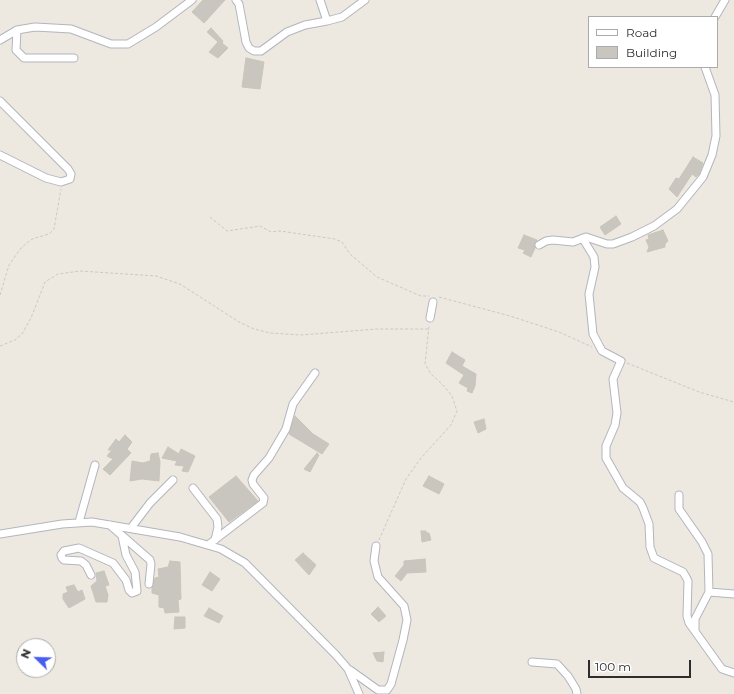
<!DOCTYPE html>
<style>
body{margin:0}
#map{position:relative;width:734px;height:694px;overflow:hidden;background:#ede9e0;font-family:Montserrat,sans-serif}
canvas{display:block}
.legend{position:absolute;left:588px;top:16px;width:130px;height:52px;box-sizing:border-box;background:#fff;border:1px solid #ababab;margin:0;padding:5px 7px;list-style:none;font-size:12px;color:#2d2d2d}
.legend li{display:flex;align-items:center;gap:8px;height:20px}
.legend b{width:20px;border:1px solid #ababab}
.north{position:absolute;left:16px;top:638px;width:40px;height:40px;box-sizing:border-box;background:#fff;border:1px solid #ababab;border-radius:50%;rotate:293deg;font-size:11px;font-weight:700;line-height:16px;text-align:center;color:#2d2d2d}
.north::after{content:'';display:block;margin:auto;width:14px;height:18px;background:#485df2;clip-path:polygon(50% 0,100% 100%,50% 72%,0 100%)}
.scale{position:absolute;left:588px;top:660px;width:103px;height:18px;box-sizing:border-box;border:2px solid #2d2d2d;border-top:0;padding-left:5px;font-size:12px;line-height:14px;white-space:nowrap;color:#2d2d2d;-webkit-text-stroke:3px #fff;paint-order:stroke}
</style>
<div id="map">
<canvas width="734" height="694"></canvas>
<ul class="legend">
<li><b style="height:5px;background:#fff"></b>Road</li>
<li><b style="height:11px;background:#c9c5bf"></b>Building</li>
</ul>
<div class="north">N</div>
<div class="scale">100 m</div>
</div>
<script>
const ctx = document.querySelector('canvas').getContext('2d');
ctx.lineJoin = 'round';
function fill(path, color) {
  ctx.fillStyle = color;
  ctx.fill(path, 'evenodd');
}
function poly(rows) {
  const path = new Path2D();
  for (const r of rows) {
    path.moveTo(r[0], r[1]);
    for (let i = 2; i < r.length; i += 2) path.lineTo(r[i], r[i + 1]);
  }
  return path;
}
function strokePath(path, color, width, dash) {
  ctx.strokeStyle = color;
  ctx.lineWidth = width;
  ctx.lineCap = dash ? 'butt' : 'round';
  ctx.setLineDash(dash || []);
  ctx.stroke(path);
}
const building = poly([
 [203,0,225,0,204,23,192,12,203,0],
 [211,28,223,41,222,43,228,48,218,58,209,52,218,42,207,32,211,28],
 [246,58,264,62,260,89,242,87,246,58],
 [693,157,703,163,699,174,696,177,692,174,677,197,669,189,676,178,679,179,693,157],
 [616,216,621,224,605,235,600,227,616,216],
 [663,230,668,241,665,244,665,247,647,252,649,247,646,240,649,239,648,235,663,230],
 [524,235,537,240,535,243,535,248,531,257,523,253,525,250,518,248,524,235],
 [452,352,465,360,462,366,476,374,475,386,472,393,467,391,468,388,459,383,464,375,446,363,452,352],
 [295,416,313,434,329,444,322,454,289,434,295,416],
 [484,419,486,429,478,433,474,422,484,419],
 [125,435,132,442,127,449,131,453,110,475,103,469,113,459,107,456,112,450,108,450,116,439,119,442,125,435],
 [168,447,179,454,181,449,195,456,188,472,182,471,184,466,175,465,177,461,162,458,168,447],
 [158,453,160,462,159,481,142,479,130,481,132,461,143,463,150,461,151,454,158,453],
 [317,453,319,455,310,472,304,469,317,453],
 [236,476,258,501,229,522,209,497,236,476],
 [429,476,444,484,439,494,423,486,429,476],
 [421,531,426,531,426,533,429,533,431,540,422,542,421,531],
 [303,553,316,565,309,575,295,560,303,553],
 [425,559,426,572,407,573,401,581,395,576,404,565,404,561,425,559],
 [170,561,180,562,181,599,178,600,179,612,165,613,164,608,159,607,159,595,152,593,152,588,155,578,159,577,158,569,168,567,170,561],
 [104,571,109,585,105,586,108,595,107,602,96,602,91,586,97,581,96,573,104,571],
 [210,572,220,579,212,591,202,585,210,572],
 [74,585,78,592,82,590,85,599,69,608,63,599,63,594,68,592,66,587,74,585],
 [378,607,386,616,379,622,371,614,378,607],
 [209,608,223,616,219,623,204,616,209,608],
 [175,617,185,617,185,628,174,629,175,617],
 [384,652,383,662,377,661,373,653,384,652]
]);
fill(building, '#c9c5bf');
strokePath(building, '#c9c5b9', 1);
const minor = poly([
 [236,0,239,4,246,42,249,48,254,51,261,51,287,32,305,25,327,21],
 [320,0,327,21,342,17,365,0],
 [715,17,725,0],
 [17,30,16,50,24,58,74,58],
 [0,40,17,30,35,27,71,29,111,44,128,44,156,27,192,0],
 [0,101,68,169,71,174,70,179,61,182,46,178,0,155],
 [583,239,594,257,595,267,589,294,593,334,602,351,621,361,613,379,617,413,615,425,606,446,606,458,623,488,640,502,643,508,649,524,650,547,654,558,683,572,686,577,688,581,687,616,689,623,722,669,734,673],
 [539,245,546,241,553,240,573,242,586,237,607,244,613,244,632,237,654,226,677,209,703,177,712,155,716,136,715,95,705,67],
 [430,318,433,302],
 [193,488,217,519,218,527,215,540],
 [679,495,679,509,702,542,708,554,709,592,695,619,695,631],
 [79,522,95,465],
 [110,525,150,560,151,564,149,584],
 [131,528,150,503,173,480],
 [0,534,62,524,92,522,180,537,221,549,245,563,336,655,348,669,359,694],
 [208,545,263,503,264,498,253,484,252,480,254,475,269,458,279,441,286,429,293,404,315,373],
 [91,575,86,565,81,561,64,560,62,558,61,555,64,551,79,548,113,563,126,580,129,590,132,593,137,591,135,572,126,555,122,536],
 [709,592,734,594],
 [532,662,557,664,568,676,576,689,577,694],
 [350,670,378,690,387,690,391,684,403,640,407,620,404,606,378,577,374,561,376,546]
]);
strokePath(minor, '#b3b5bf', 9);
strokePath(poly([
 [210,217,227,231,260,226,271,232,280,231,335,239,342,242,350,254,377,277,421,296,429,296],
 [0,295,9,265,21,248,32,239,49,234,54,229,61,189],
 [439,297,510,316,559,332,592,347],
 [0,346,15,340,22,334,31,318,45,282,58,274,80,271,156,276,180,284,239,322,254,329,270,333,301,335,377,329,429,329],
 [627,363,699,392,734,402],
 [379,540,406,479,421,458,451,425,457,411,452,396,444,386,431,374,425,364,429,326]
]), '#c8c8c8', 1, [3, 2]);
strokePath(minor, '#fff', 7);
</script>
